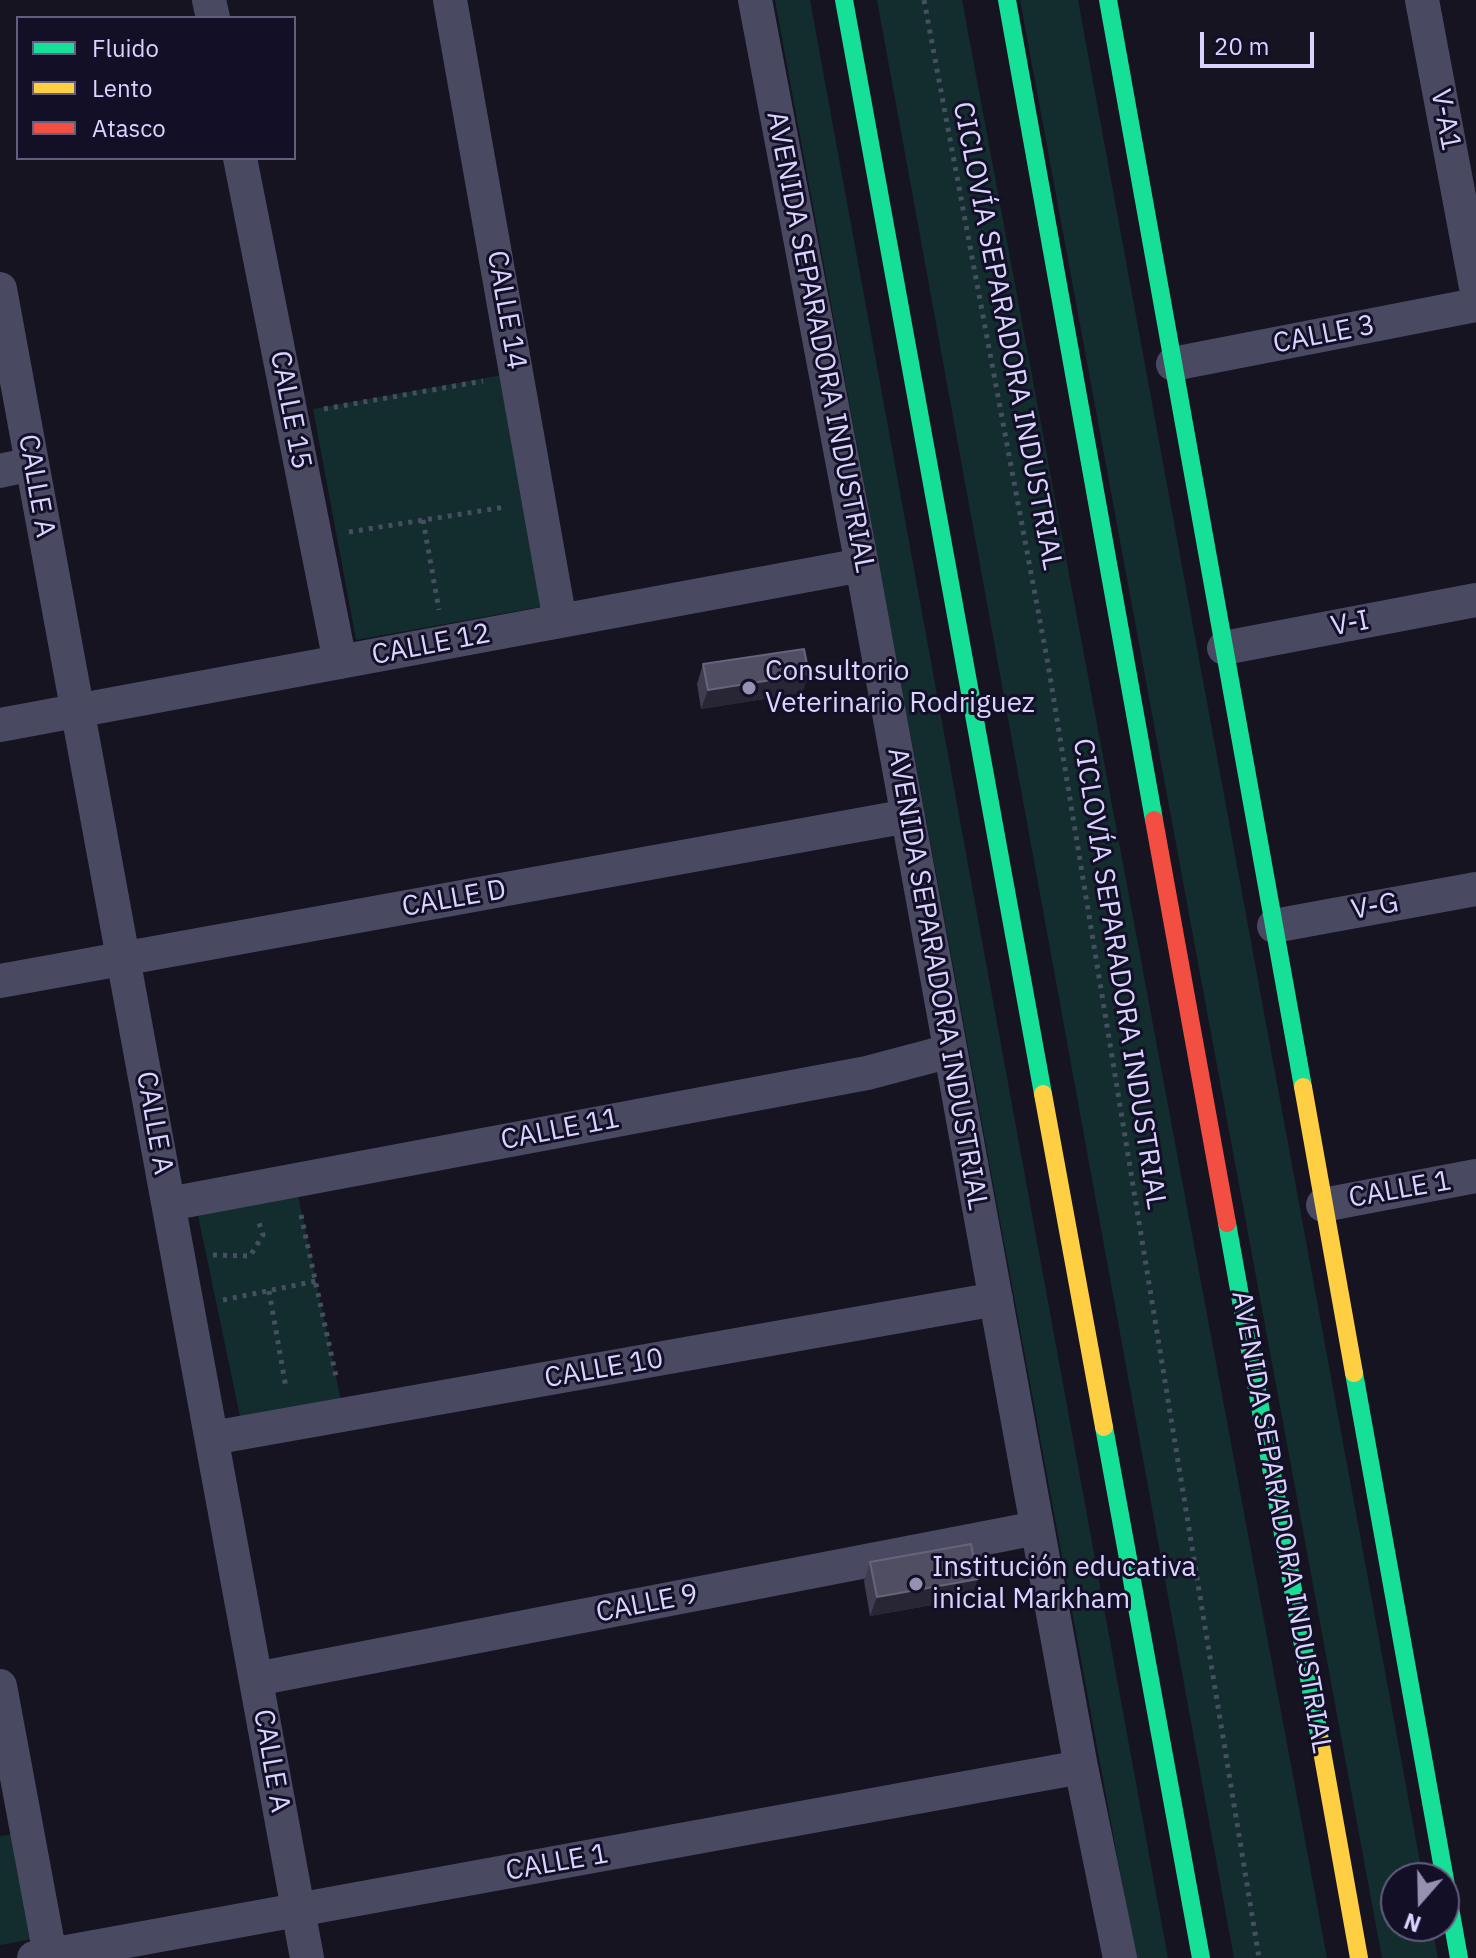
<!DOCTYPE html>
<meta charset="utf-8">
<style>
body{margin:0}
#map{position:relative;width:1476px;height:1958px;overflow:hidden;background:#161421;font-family:"IBM Plex Sans",sans-serif}
canvas{display:block}
.legend{position:absolute;left:16px;top:16px;width:280px;height:144px;box-sizing:border-box;background:#130f26;border:2px solid #625e7d;margin:0;padding:10px 14px;list-style:none;font-size:24px;color:#d9d4ff}
.legend li{display:flex;align-items:center;gap:16px;height:40px}
.legend b{width:40px;border:2px solid #625e7d}
.north{position:absolute;left:1380px;top:1862px;width:80px;height:80px;box-sizing:border-box;background:#130f26;border:2px solid #625e7d;border-radius:50%;rotate:200deg;font-size:22px;font-weight:700;line-height:32px;text-align:center;color:#d9d4ff}
.north::after{content:'';display:block;margin:auto;width:28px;height:36px;background:#9591b1;clip-path:polygon(50% 0,100% 100%,50% 72%,0 100%)}
.scale{position:absolute;left:1200px;top:32px;width:114px;height:36px;box-sizing:border-box;border:4px solid #d9d4ff;border-top:0;padding-left:10px;font-size:24px;line-height:28px;white-space:nowrap;color:#d9d4ff;-webkit-text-stroke:6px #130f26;paint-order:stroke}
</style>
<div id="map">
<canvas width="1476" height="1958"></canvas>
<ul class="legend">
<li><b style="height:10px;background:#16e098"></b>Fluido</li>
<li><b style="height:10px;background:#ffcf43"></b>Lento</li>
<li><b style="height:10px;background:#f24e42"></b>Atasco</li>
</ul>
<div class="north">N</div>
<div class="scale">20 m</div>
</div>
<script>
const ctx = document.querySelector('canvas').getContext('2d');
ctx.lineJoin = 'round';
function fill(path, color) {
  ctx.fillStyle = color;
  ctx.fill(path, 'evenodd');
}
function poly(rows) {
  const path = new Path2D();
  for (const r of rows) {
    path.moveTo(r[0], r[1]);
    for (let i = 2; i < r.length; i += 2) path.lineTo(r[i], r[i + 1]);
  }
  return path;
}
function strokePath(path, color, width, dash) {
  ctx.strokeStyle = color;
  ctx.lineWidth = width;
  ctx.lineCap = dash ? 'butt' : 'round';
  ctx.setLineDash(dash || []);
  ctx.stroke(path);
}
function label(font, color, halo, rows, align = 'center') {
  ctx.font = font + ' "IBM Plex Sans",sans-serif';
  ctx.lineWidth = 6;
  ctx.setLineDash([]);
  ctx.textBaseline = 'middle';
  ctx.strokeStyle = halo;
  ctx.fillStyle = color;
  for (const [text, x, y, turn = 0] of rows) {
    ctx.save();
    ctx.translate(x, y);
    ctx.rotate((+turn || 0) * Math.PI / 180);
    ctx.textAlign = isNaN(turn) ? turn : align;
    if (halo) ctx.strokeText(text, 0, 0);
    ctx.fillText(text, 0, 0);
    ctx.restore();
  }
}
fill(poly([
 [775,0,810,0,1168,1958,1136,1958],
 [877,0,962,0,1327,1958,1234,1958],
 [1020,0,1078,0,1423,1878,1396,1878,1396,1926,1432,1926,1438,1958,1382,1958],
 [502,375,545,606,356,640,313,409],
 [296,1186,342,1405,242,1426,196,1206],
 [15,1834,33,1939,0,1945,0,1836]
]), '#132c2d');
strokePath(poly([
 [924,0,1048,664,1259,1958],
 [324,409,483,381],
 [423,520,439,610],
 [349,532,505,507],
 [301,1215,337,1381],
 [213,1255,250,1256,263,1235,259,1223],
 [269,1291,286,1388],
 [223,1300,316,1281]
]), '#44505f', 5, [4, 6]);
strokePath(poly([
 [209,0,213,18],
 [450,0,560,621],
 [755,0,862,565,1081,1767,1120,1958],
 [1422,0,1476,287],
 [240,158,340,662],
 [0,289,307,1958],
 [1173,364,1476,305],
 [0,471,32,464],
 [1224,648,1476,600],
 [0,725,862,565],
 [1274,926,1476,889],
 [0,981,908,816],
 [169,1204,867,1073,950,1051],
 [1323,1205,1476,1176],
 [212,1438,996,1299],
 [256,1679,1037,1528],
 [0,1686,50,1955],
 [34,1958,1081,1767]
]), '#4a4962', 34);
strokePath(poly([
 [844,0,1043,1094],
 [1007,0,1154,820],
 [1108,0,1303,1087],
 [1227,1223,1320,1740],
 [1354,1373,1459,1958],
 [1104,1427,1201,1958]
]), '#16e098', 18);
strokePath(poly([
 [1303,1087,1354,1373],
 [1043,1094,1104,1427],
 [1320,1740,1359,1958]
]), '#ffcf43', 18);
strokePath(poly([
 [1154,820,1227,1223]
]), '#f24e42', 18);
fill(poly([
 [703,664,802,693,701,709,697,684],
 [870,1562,971,1598,870,1616,864,1581]
]), '#403d50');
fill(poly([
 [809,674,802,693,701,709,708,690],
 [978,1579,971,1598,870,1616,877,1597]
]), '#282635');
const building = poly([
 [804,649,809,674,708,690,703,664,804,649],
 [971,1544,978,1579,877,1597,870,1562,971,1544]
]);
fill(building, '#504e63');
strokePath(building, '#66637b', 2);
for (const [x, y, r, color] of [
 [749,688,8,"#9591b1"],
 [916,1584,8,"#9591b1"]
]) {
  const dot = new Path2D();
  dot.arc(x, y, r, 0, 2 * Math.PI);
  ctx.fillStyle = color;
  ctx.fill(dot);
  strokePath(dot, '#130f26', 3);
}
label('28px', '#d9d4ff', '#130f26', [
 ["V-A1",1445,120,79],
 ["CALLE 14",506,310,80],
 ["CALLE 3",1324,335,-11],
 ["CICLOVÍA SEPARADORA INDUSTRIAL",1007,336,79],
 ["AVENIDA SEPARADORA INDUSTRIAL",820,342,79],
 ["CALLE 15",290,410,79],
 ["CALLE A",36,486,80],
 ["V-I",1350,624,-11],
 ["CALLE 12",431,645,-11],
 ["CALLE D",454,899,-10],
 ["V-G",1375,907,-10],
 ["CICLOVÍA SEPARADORA INDUSTRIAL",1119,974,81],
 ["AVENIDA SEPARADORA INDUSTRIAL",937,979,80],
 ["CALLE A",154,1123,80],
 ["CALLE 11",560,1130,-11],
 ["CALLE 1",1400,1190,-10],
 ["CALLE 10",604,1369,-10],
 ["AVENIDA SEPARADORA INDUSTRIAL",1281,1522,80],
 ["CALLE 9",647,1604,-11],
 ["CALLE A",271,1761,80],
 ["CALLE 1",557,1863,-10]
]);
label('28px', '#d9d4ff', '#130f26', [
 ["Consultorio",765,672],
 ["Veterinario Rodriguez",765,704],
 ["Institución educativa",932,1568],
 ["inicial Markham",932,1600]
], 'left');
</script>
